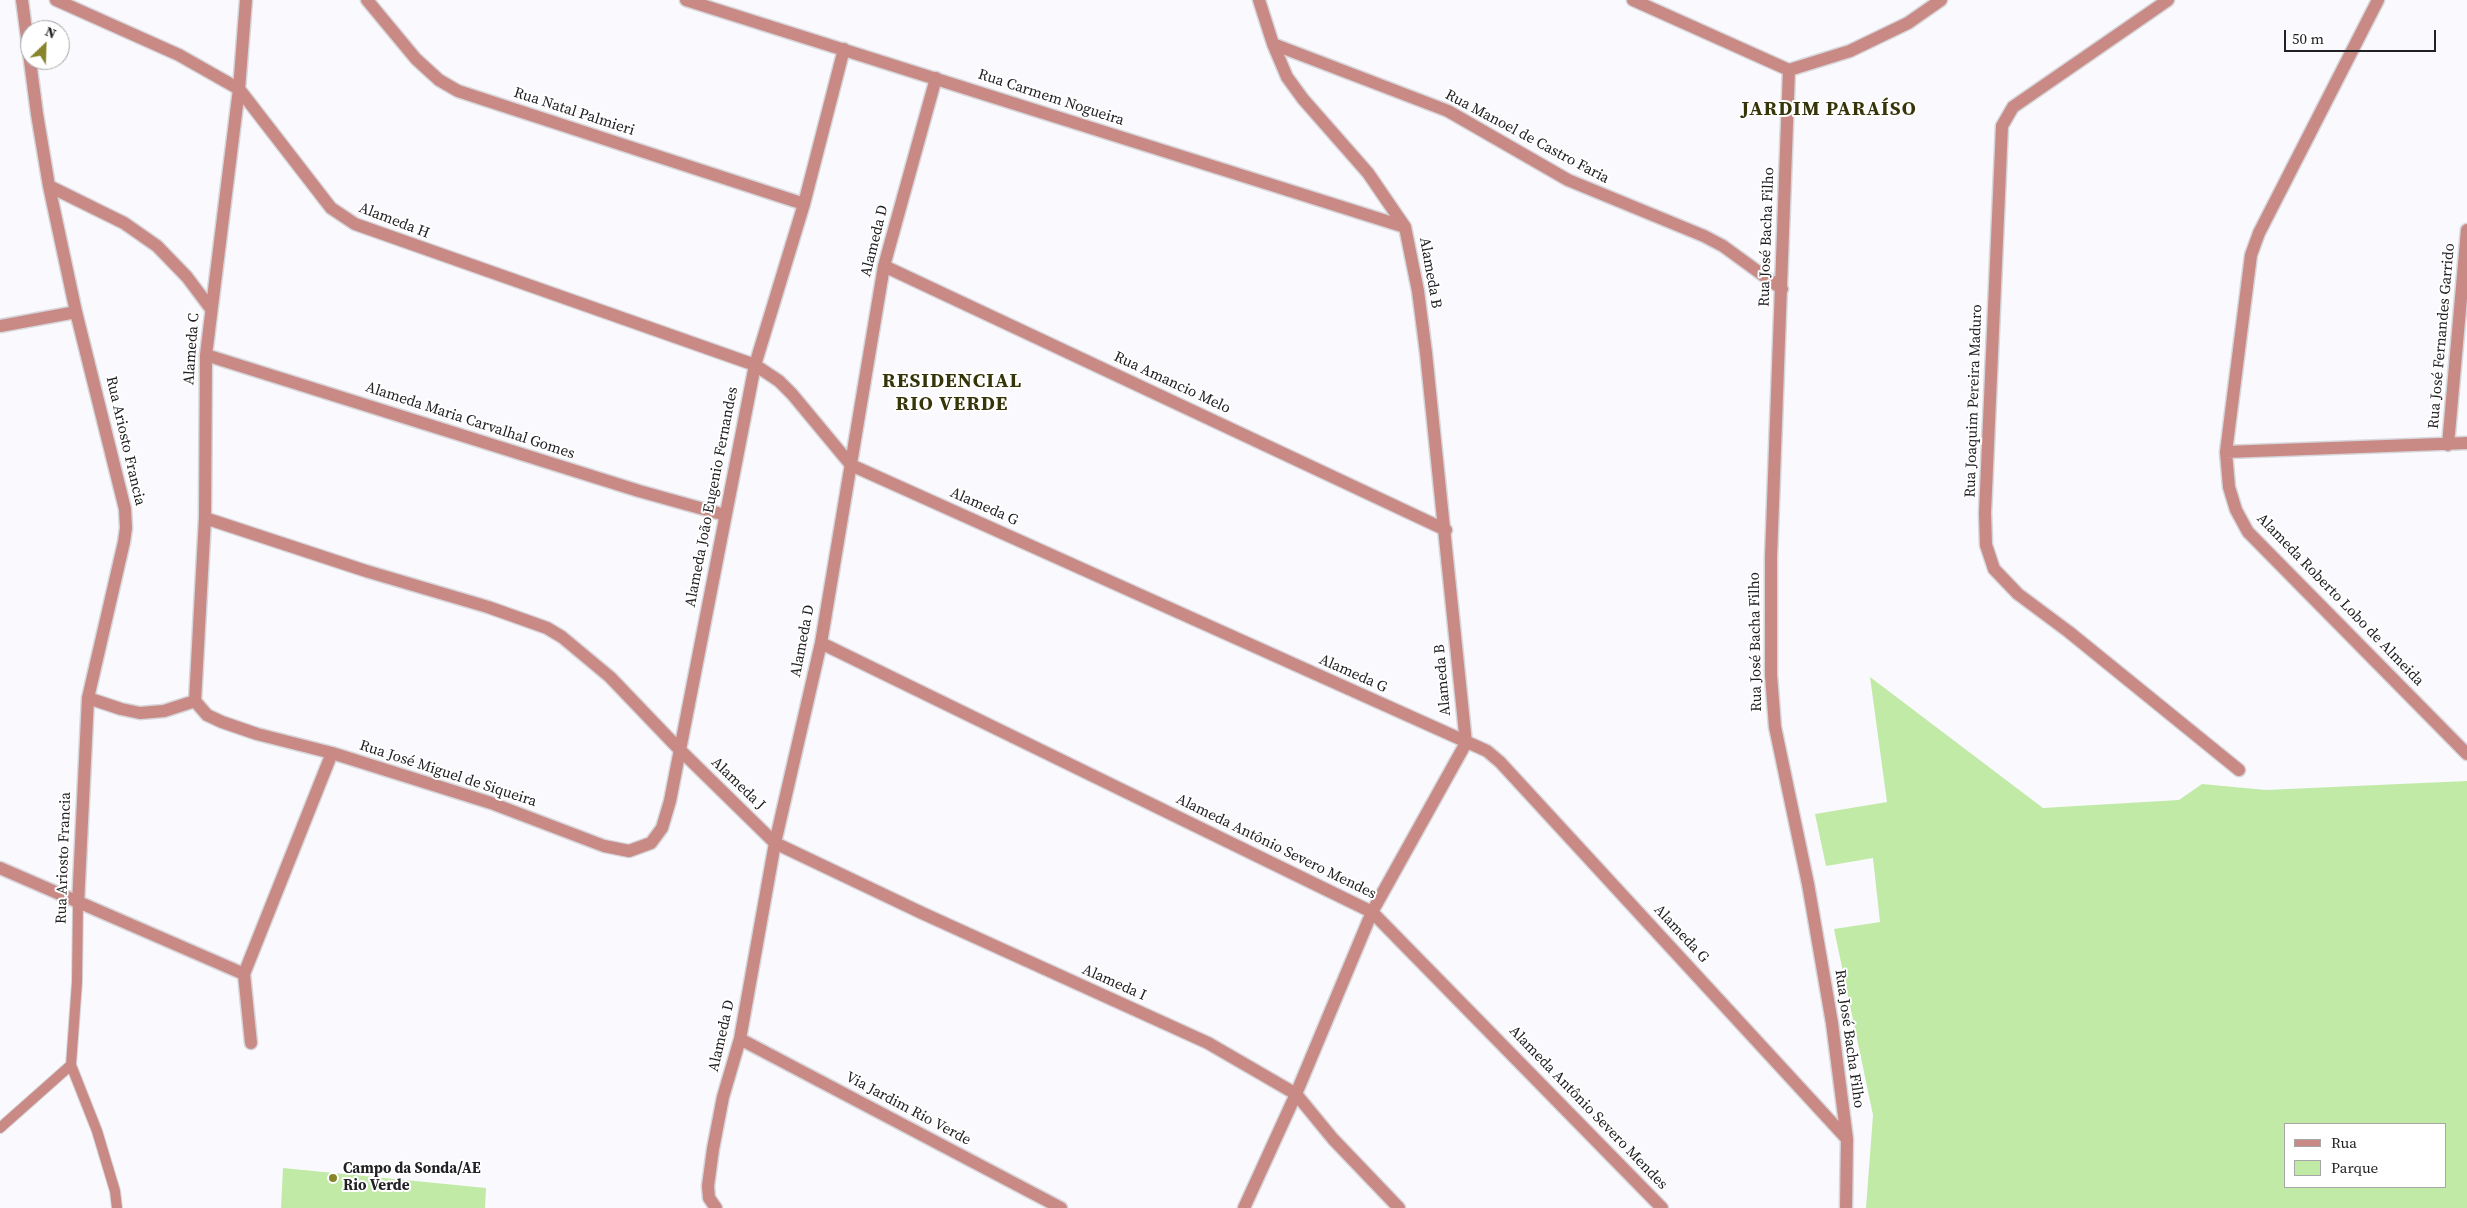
<!DOCTYPE html>
<meta charset="utf-8">
<style>
body{margin:0}
#map{position:relative;width:2467px;height:1208px;overflow:hidden;background:#f9f9fe;font-family:"Source Serif 4",serif}
canvas{display:block}
.legend{position:absolute;left:2284px;top:1123px;width:162px;height:65px;box-sizing:border-box;background:#fff;border:1px solid #a6a6a7;margin:0;padding:6px 9px;list-style:none;font-size:15px;color:#212124}
.legend li{display:flex;align-items:center;gap:10px;height:25px}
.legend b{width:25px;border:1px solid #a6a6a7}
.north{position:absolute;left:20px;top:20px;width:50px;height:50px;box-sizing:border-box;background:#fff;border:1px solid #a6a6a7;border-radius:50%;rotate:24deg;font-size:14px;font-weight:700;line-height:20px;text-align:center;color:#212124}
.north::after{content:'';display:block;margin:auto;width:18px;height:22px;background:#88842c;clip-path:polygon(50% 0,100% 100%,50% 72%,0 100%)}
.scale{position:absolute;left:2284px;top:30px;width:152px;height:22px;box-sizing:border-box;border:2px solid #212124;border-top:0;padding-left:6px;font-size:15px;line-height:18px;white-space:nowrap;color:#212124;-webkit-text-stroke:4px #fff;paint-order:stroke}
</style>
<div id="map">
<canvas width="2467" height="1208"></canvas>
<ul class="legend">
<li><b style="height:6px;background:#c98a86"></b>Rua</li>
<li><b style="height:14px;background:#c1eaa6"></b>Parque</li>
</ul>
<div class="north">N</div>
<div class="scale">50 m</div>
</div>
<script>
const ctx = document.querySelector('canvas').getContext('2d');
ctx.lineJoin = 'round';
function fill(path, color) {
  ctx.fillStyle = color;
  ctx.fill(path, 'evenodd');
}
function poly(rows) {
  const path = new Path2D();
  for (const r of rows) {
    path.moveTo(r[0], r[1]);
    for (let i = 2; i < r.length; i += 2) path.lineTo(r[i], r[i + 1]);
  }
  return path;
}
function strokePath(path, color, width, dash) {
  ctx.strokeStyle = color;
  ctx.lineWidth = width;
  ctx.lineCap = dash ? 'butt' : 'round';
  ctx.setLineDash(dash || []);
  ctx.stroke(path);
}
function label(font, color, halo, rows, align = 'center') {
  ctx.font = font + ' "Source Serif 4",serif';
  ctx.lineWidth = 4;
  ctx.setLineDash([]);
  ctx.textBaseline = 'middle';
  ctx.strokeStyle = halo;
  ctx.fillStyle = color;
  for (const [text, x, y, turn = 0] of rows) {
    ctx.save();
    ctx.translate(x, y);
    ctx.rotate((+turn || 0) * Math.PI / 180);
    ctx.textAlign = isNaN(turn) ? turn : align;
    if (halo) ctx.strokeText(text, 0, 0);
    ctx.fillText(text, 0, 0);
    ctx.restore();
  }
}
fill(poly([
 [1870,677,2043,808,2179,800,2202,784,2266,790,2467,781,2467,1208,1866,1208,1873,1115,1834,929,1880,922,1873,858,1826,866,1815,814,1887,802],
 [2446,1124,2446,1187,2286,1187,2286,1124],
 [283,1168,486,1188,485,1208,281,1208]
]), '#c1eaa6');
const lane = poly([
 [78,904,77,982,71,1065,97,1131,115,1191,117,1208],
 [0,1128,71,1065]
]);
const street = poly([
 [22,0,37,114,49,186,76,312,125,509,126,528,124,542,88,698,78,904],
 [56,0,179,55,239,89,331,208,355,224,755,365,779,381,792,394,851,465,1487,751,1500,762,1847,1139],
 [367,0,416,59,439,80,458,91,804,204],
 [686,0,1405,227],
 [1633,0,1789,70,1850,51,1908,23,1941,0],
 [2168,0,2013,107,2002,126,1985,513,1986,545,1994,569,2018,594,2069,632,2239,770],
 [2378,0,2259,233,2251,255,2226,452,2229,487,2236,510,2248,532,2467,754],
 [1273,44,1448,111,1568,180,1704,236,1723,246,1782,289],
 [1789,70,1771,557,1771,675,1775,727,1808,884,1832,1023,1847,1139,1846,1208],
 [49,186,124,223,157,246,187,277,211,309],
 [884,266,1446,530],
 [0,326,76,312],
 [206,355,639,491,725,515],
 [2448,445,2467,230],
 [2226,452,2467,443],
 [205,518,366,571,488,607,547,628,562,637,610,677,679,749,775,843,922,913,1208,1043,1296,1094,1333,1139,1399,1208],
 [821,643,1372,912,1662,1208],
 [88,698,121,709,140,713,164,711,195,701],
 [195,701,207,715,222,722,257,734,332,753,491,803,604,846,629,851,651,843,662,828,670,801,755,365,804,204,844,49],
 [195,701,205,518,206,355,239,89,246,0],
 [0,868,244,974],
 [740,1039,1061,1208],
 [251,1043,244,974,332,753],
 [716,1208,709,1198,708,1186,713,1149,723,1097,740,1039,775,843,821,643,884,266,936,78],
 [1244,1208,1296,1094,1372,912,1466,743,1426,353,1418,291,1405,227,1368,173,1303,99,1287,77,1273,44,1259,0]
]);
strokePath(lane, '#d6d6db', 12);
strokePath(street, '#d6d6db', 15);
strokePath(lane, '#c98a86', 10);
strokePath(street, '#c98a86', 12);
for (const [x, y, r, color] of [
 [333,1178,5,"#88842c"]
]) {
  const dot = new Path2D();
  dot.arc(x, y, r, 0, 2 * Math.PI);
  ctx.fillStyle = color;
  ctx.fill(dot);
  strokePath(dot, '#fff', 2);
}
label('15px', '#212124', '#fff', [
 ["Rua Carmem Nogueira",1051,98,18],
 ["Rua Natal Palmieri",574,112,18],
 ["Rua Manoel de Castro Faria",1527,137,28],
 ["Alameda H",394,221,21],
 ["Rua José Bacha Filho",1767,237,-88],
 ["Alameda D",875,241,-76],
 ["Alameda B",1430,273,80],
 ["Rua José Fernandes Garrido",2442,336,-85],
 ["Alameda C",192,349,-86],
 ["Rua Amancio Melo",1172,383,25],
 ["Rua Joaquim Pereira Maduro",1974,401,-88],
 ["Alameda Maria Carvalhal Gomes",470,421,18],
 ["Rua Ariosto Francia",125,441,77],
 ["Alameda João Eugenio Fernandes",712,497,-79],
 ["Alameda G",984,507,24],
 ["Alameda Roberto Lobo de Almeida",2340,600,46],
 ["Alameda D",803,641,-79],
 ["Rua José Bacha Filho",1756,642,-91],
 ["Alameda G",1353,674,24],
 ["Alameda B",1443,680,-95],
 ["Rua José Miguel de Siqueira",448,774,18],
 ["Alameda J",738,784,44],
 ["Alameda Antônio Severo Mendes",1276,847,26],
 ["Rua Ariosto Francia",64,858,-88],
 ["Alameda G",1681,934,47],
 ["Alameda I",1114,983,24],
 ["Alameda D",722,1036,-77],
 ["Rua José Bacha Filho",1849,1039,82],
 ["Alameda Antônio Severo Mendes",1588,1108,46],
 ["Via Jardim Rio Verde",908,1109,28]
]);
label('bold 15px', '#212124', '#fff', [
 ["Campo da Sonda/AE",343,1169],
 ["Rio Verde",343,1186]
], 'left');
ctx.letterSpacing = '1px';
label('bold 20px', '#363409', '#fff', [
 ["JARDIM PARAÍSO",1829,110],
 ["RESIDENCIAL",952,382],
 ["RIO VERDE",952,405]
]);
ctx.letterSpacing = '0px';
</script>
